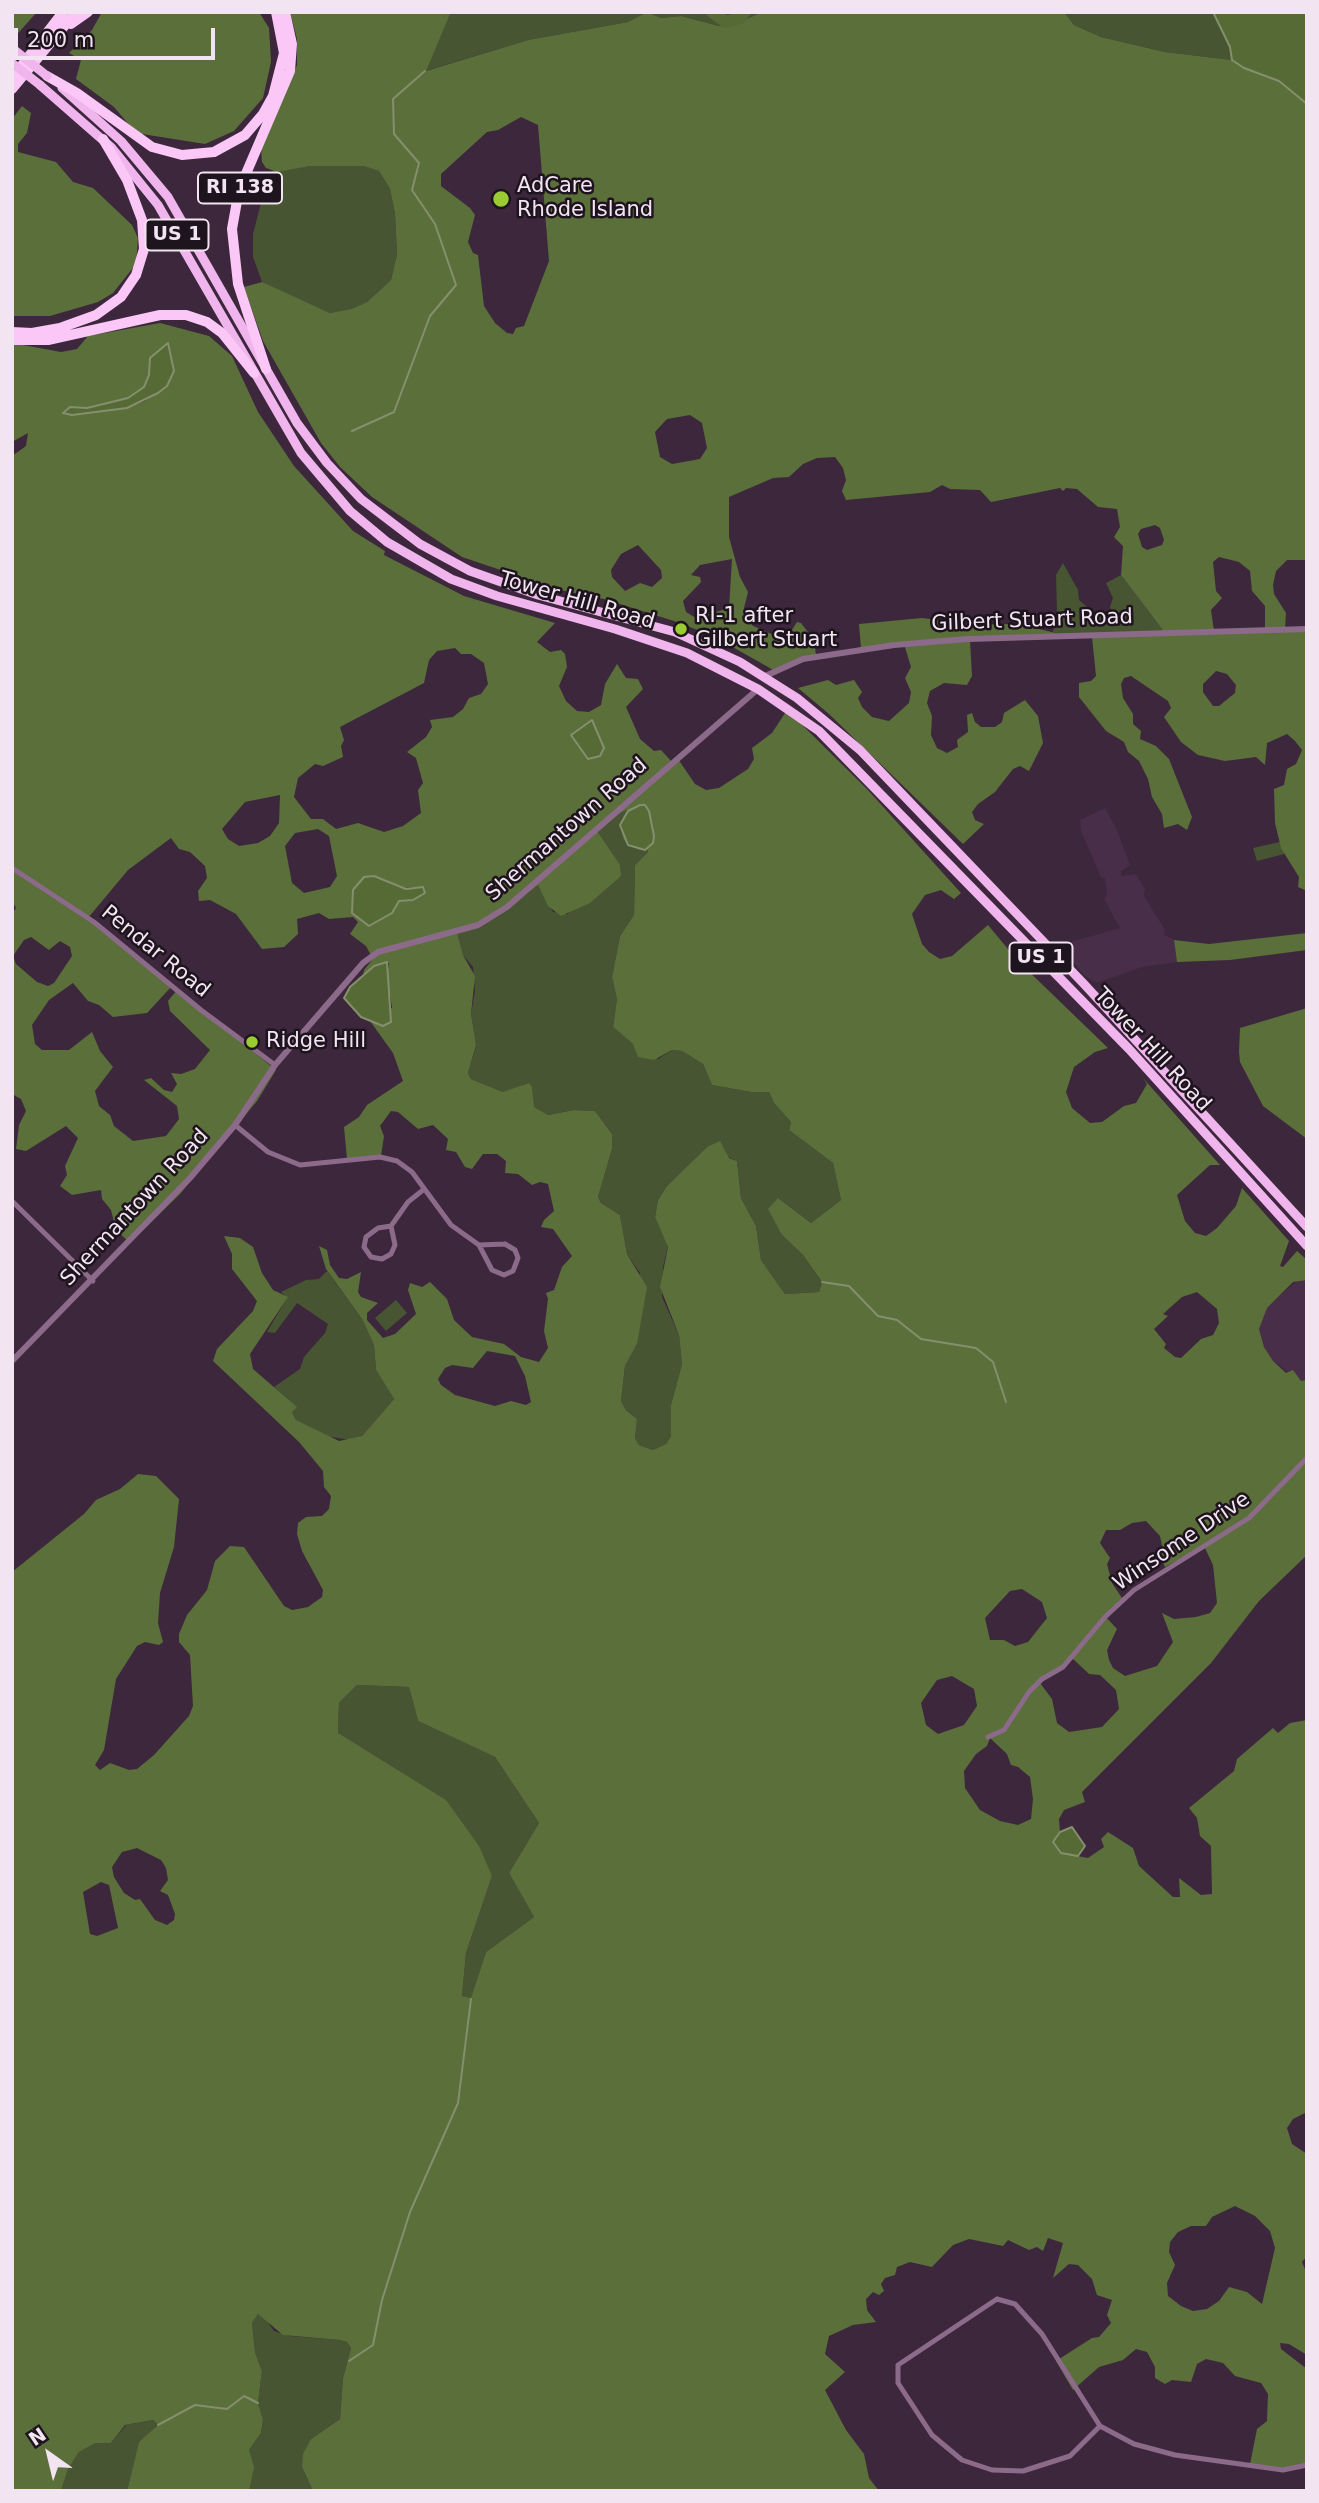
<!DOCTYPE html>
<style>
body{margin:0}
#map{position:relative;width:1319px;height:2503px;overflow:hidden;background:#3d273c;font-family:"DejaVu Sans",sans-serif}
canvas{display:block}
.frame{position:absolute;inset:0;border:14px solid #f2e4f1;pointer-events:none}
.north{position:absolute;left:14px;top:2419px;width:70px;height:70px;-webkit-text-stroke:5px #1e141d;paint-order:stroke;rotate:326deg;font-size:19px;font-weight:700;line-height:28px;text-align:center;color:#f2e4f1}
.north::after{content:'';display:block;margin:auto;width:24px;height:32px;background:#f2e4f1;clip-path:polygon(50% 0,100% 100%,50% 72%,0 100%)}
.scale{position:absolute;left:14px;top:28px;width:201px;height:32px;box-sizing:border-box;border:4px solid #f2e4f1;border-top:0;padding-left:9px;font-size:21px;line-height:24px;white-space:nowrap;color:#f2e4f1;-webkit-text-stroke:5px #1e141d;paint-order:stroke}
</style>
<div id="map">
<canvas width="1319" height="2503"></canvas>
<div class="frame"></div>
<div class="north">N</div>
<div class="scale">200 m</div>
</div>
<script>
const ctx = document.querySelector('canvas').getContext('2d');
ctx.lineJoin = 'round';
function fill(path, color) {
  ctx.fillStyle = color;
  ctx.fill(path, 'evenodd');
}
function poly(rows) {
  const path = new Path2D();
  for (const r of rows) {
    path.moveTo(r[0], r[1]);
    for (let i = 2; i < r.length; i += 2) path.lineTo(r[i], r[i + 1]);
  }
  return path;
}
function strokePath(path, color, width, dash) {
  ctx.strokeStyle = color;
  ctx.lineWidth = width;
  ctx.lineCap = dash ? 'butt' : 'round';
  ctx.setLineDash(dash || []);
  ctx.stroke(path);
}
function label(font, color, halo, rows, align = 'center') {
  ctx.font = font + ' "DejaVu Sans",sans-serif';
  ctx.lineWidth = 5;
  ctx.setLineDash([]);
  ctx.textBaseline = 'middle';
  ctx.strokeStyle = halo;
  ctx.fillStyle = color;
  for (const [text, x, y, turn = 0] of rows) {
    ctx.save();
    ctx.translate(x, y);
    ctx.rotate((+turn || 0) * Math.PI / 180);
    ctx.textAlign = isNaN(turn) ? turn : align;
    if (halo) ctx.strokeText(text, 0, 0);
    ctx.fillText(text, 0, 0);
    ctx.restore();
  }
}
fill(poly([
 [1105,808,1116,828,1130,865,1121,871,1121,876,1136,874,1145,889,1144,896,1165,930,1164,935,1174,939,1177,962,1142,967,1096,983,1084,975,1060,945,1120,928,1104,899,1107,894,1105,878,1101,877,1081,831,1080,820],
 [1298,1280,1307,1280,1307,1380,1301,1381,1273,1361,1264,1347,1259,1329,1266,1308]
]), '#492e49');
fill(poly([
 [451,12,762,12,738,23,719,26,681,16,661,18,647,12,628,22,528,40,425,71],
 [1064,12,1213,12,1230,47,1232,60,1165,52,1101,37,1074,25],
 [310,166,365,166,379,171,390,189,395,214,397,254,391,280,367,302,351,309,330,313,271,287,262,282,253,257,253,234,269,172],
 [1063,563,1078,590,1079,600,1093,612,1109,619,1113,613,1110,607,1113,598,1106,583,1121,575,1165,633,1072,637,1053,632,1057,612,1056,575],
 [626,810,628,845,647,849,648,852,635,865,634,915,620,936,612,977,617,999,613,1027,633,1044,658,1059,672,1050,682,1051,703,1064,712,1085,751,1092,769,1092,774,1103,791,1122,789,1130,833,1163,841,1200,811,1223,778,1198,782,1235,803,1255,822,1282,819,1292,785,1294,761,1260,756,1226,741,1198,737,1161,707,1147,667,1186,658,1200,655,1217,668,1246,663,1267,662,1297,679,1335,682,1364,671,1405,671,1436,666,1444,653,1450,639,1445,635,1438,637,1419,626,1410,621,1401,625,1366,637,1344,640,1273,627,1254,620,1215,601,1203,598,1197,612,1149,612,1134,595,1111,574,1110,548,1115,533,1107,532,1087,525,1084,511,1092,503,1092,471,1079,468,1073,476,1046,471,1014,475,991,473,967,463,955,456,933,537,884,553,912,568,914,603,841,597,831,614,815],
 [1284,841,1288,853,1257,861,1253,848],
 [327,1271,362,1319,374,1345,376,1370,394,1399,362,1436,351,1440,324,1436,296,1420,292,1412,296,1407,274,1387,300,1369,304,1357,325,1333,328,1324,297,1303,275,1333,267,1332,287,1298,281,1292,306,1280,319,1279],
 [396,1300,407,1313,386,1331,375,1318],
 [357,1685,409,1687,418,1721,495,1757,539,1823,509,1873,534,1917,486,1952,471,1999,462,1996,466,1953,492,1876,338,1733,339,1703],
 [258,2314,264,2317,274,2331,290,2336,339,2340,347,2342,351,2348,343,2378,340,2419,311,2439,302,2467,313,2491,249,2491,249,2450,261,2433,263,2421,258,2403,262,2371,255,2352,252,2323],
 [153,2420,158,2425,139,2443,127,2491,61,2491,68,2469,79,2452,94,2443,111,2443,126,2425]
]), '#475532');
fill(poly([
 [12,12,37,12,12,40],
 [102,12,259,12,269,28,271,62,263,98,234,131,205,144,136,133,114,107,76,79,81,60,69,53,92,30],
 [290,12,451,12,426,71,528,40,628,22,647,12,661,18,681,16,719,26,738,23,762,12,1064,12,1074,25,1101,37,1165,52,1232,60,1244,68,1279,81,1303,100,1307,104,1307,560,1287,560,1276,571,1273,585,1274,594,1286,613,1285,629,1307,629,1307,891,1298,887,1299,877,1281,848,1275,823,1274,789,1284,785,1287,769,1296,764,1302,750,1295,741,1287,734,1267,743,1265,765,1256,757,1225,761,1198,755,1181,742,1164,717,1171,708,1168,701,1131,676,1124,678,1121,684,1123,698,1133,714,1133,724,1141,731,1140,739,1156,746,1169,759,1192,817,1187,830,1178,824,1164,828,1162,814,1152,797,1148,779,1139,761,1128,752,1124,742,1106,731,1079,697,1079,683,1091,681,1096,676,1092,637,1165,633,1121,575,1123,546,1114,537,1120,527,1117,509,1098,507,1077,489,1066,488,1063,491,1060,488,991,502,980,490,950,489,942,485,930,492,846,500,842,491,846,480,843,468,835,457,817,458,803,464,789,477,773,478,729,497,729,537,740,577,748,592,744,608,747,616,753,626,776,636,790,633,797,622,801,623,814,640,816,655,775,671,715,637,677,622,604,599,560,590,462,557,372,497,340,467,321,443,263,341,244,287,262,282,330,313,351,309,367,302,391,280,397,254,395,214,390,189,379,171,364,166,310,166,277,172,266,168,262,162,261,147,297,65,297,39],
 [521,117,538,125,549,261,524,326,516,328,513,334,507,333,495,323,484,306,478,255,473,253,468,242,475,215,470,208,441,186,441,174,487,132,498,130],
 [690,415,702,423,707,448,700,459,672,464,660,457,655,432,667,419],
 [1155,525,1160,528,1164,540,1162,545,1147,550,1142,547,1138,534,1141,529],
 [638,545,661,570,662,578,652,587,640,583,625,591,612,577,611,570,621,554],
 [1219,557,1239,562,1250,571,1252,591,1265,606,1265,630,1214,631,1211,610,1222,598,1216,591,1213,562],
 [732,559,729,608,696,618,686,612,683,601,701,582,700,577,691,575,700,565],
 [1216,671,1227,674,1236,685,1235,693,1219,706,1213,706,1203,692,1203,684],
 [22,106,31,113,27,133,18,144,18,152,56,162,73,182,93,188,132,225,138,238,136,264,113,293,98,302,50,316,12,316,12,119],
 [160,323,209,336,232,356,258,412,294,466,353,531,385,551,384,555,464,596,555,623,537,642,550,652,561,650,565,654,567,667,559,686,566,701,577,711,589,712,601,705,605,684,617,664,626,678,638,679,643,689,626,707,640,739,654,751,661,750,671,761,678,759,695,784,706,790,719,788,748,769,754,759,752,748,772,733,787,710,867,789,961,893,954,899,941,890,925,895,912,914,922,944,929,952,940,959,952,956,988,925,1018,961,1108,1048,1095,1052,1074,1067,1066,1092,1072,1108,1090,1123,1102,1122,1124,1106,1136,1103,1147,1084,1143,1078,1220,1165,1210,1165,1177,1195,1185,1221,1195,1233,1206,1236,1217,1228,1236,1206,1242,1188,1289,1241,1280,1266,1283,1267,1297,1251,1307,1260,1307,1280,1293,1282,1267,1308,1259,1329,1264,1347,1273,1361,1286,1373,1293,1370,1301,1381,1307,1380,1307,1555,1259,1601,1211,1663,1082,1792,1085,1802,1064,1810,1059,1819,1060,1833,1053,1842,1061,1853,1088,1858,1104,1847,1101,1839,1108,1832,1133,1848,1139,1866,1173,1897,1180,1897,1179,1878,1201,1895,1212,1894,1211,1846,1200,1836,1197,1818,1189,1808,1234,1771,1237,1759,1273,1728,1278,1733,1290,1723,1307,1720,1307,2112,1293,2119,1287,2128,1292,2144,1307,2154,1307,2256,1302,2262,1307,2274,1307,2355,1289,2344,1280,2343,1281,2349,1307,2369,1307,2464,1290,2469,1250,2464,1257,2429,1267,2421,1268,2394,1261,2383,1235,2376,1223,2363,1206,2359,1197,2364,1191,2382,1172,2380,1165,2384,1155,2378,1155,2367,1147,2352,1136,2349,1123,2360,1099,2367,1073,2390,1056,2361,1092,2338,1099,2337,1111,2323,1107,2315,1112,2300,1097,2295,1092,2279,1078,2265,1069,2264,1053,2278,1063,2243,1048,2238,1043,2251,1037,2247,1029,2250,1008,2240,1003,2246,969,2239,953,2245,932,2267,910,2262,897,2267,895,2275,885,2278,881,2284,884,2291,879,2295,873,2292,866,2299,867,2310,876,2322,853,2325,829,2336,825,2354,845,2372,825,2390,846,2430,864,2454,869,2478,879,2491,313,2491,302,2467,303,2454,311,2439,340,2419,343,2378,351,2348,347,2342,339,2340,283,2335,258,2314,252,2323,255,2352,262,2371,258,2403,263,2420,261,2433,249,2450,254,2467,249,2491,127,2491,139,2442,158,2425,153,2420,125,2425,111,2443,95,2443,79,2452,68,2469,61,2491,12,2491,12,1572,84,1514,96,1500,120,1489,138,1474,156,1476,179,1499,174,1547,160,1593,158,1623,163,1642,159,1645,145,1642,137,1646,116,1679,104,1750,95,1765,100,1770,110,1763,129,1770,137,1769,154,1755,189,1716,193,1706,190,1655,179,1642,179,1634,187,1615,207,1590,215,1561,230,1546,244,1547,284,1606,292,1610,308,1607,322,1597,323,1590,302,1551,297,1534,298,1523,306,1517,322,1516,329,1509,331,1496,324,1487,323,1471,299,1442,213,1361,217,1349,253,1311,257,1301,232,1269,232,1254,224,1236,240,1238,253,1247,262,1273,273,1290,288,1297,250,1354,253,1369,297,1407,292,1412,296,1420,339,1441,362,1436,394,1399,376,1370,374,1345,362,1319,326,1269,319,1246,327,1250,330,1265,339,1278,347,1279,361,1272,358,1292,361,1297,378,1303,367,1313,367,1320,383,1338,395,1334,416,1314,408,1290,410,1283,422,1287,430,1282,447,1299,454,1320,472,1337,504,1344,521,1357,539,1362,548,1348,544,1331,548,1299,546,1293,554,1290,562,1267,572,1256,553,1229,541,1227,544,1220,554,1211,548,1184,540,1182,532,1185,518,1174,505,1173,506,1161,497,1154,483,1154,472,1169,465,1167,456,1152,446,1150,448,1139,433,1125,418,1129,398,1112,391,1111,380,1126,384,1136,381,1156,347,1159,344,1127,359,1117,367,1105,403,1081,393,1053,370,1021,383,1026,392,1007,387,979,389,963,374,966,363,976,364,970,373,959,366,946,350,934,358,922,353,917,329,919,319,913,297,919,298,934,284,947,262,949,236,914,210,900,199,901,198,891,207,878,205,866,190,852,179,849,171,838,128,870,88,918,172,986,147,1013,113,1017,99,1005,88,1001,73,983,49,1000,32,1025,35,1044,42,1050,69,1050,92,1032,100,1051,113,1067,95,1091,99,1106,110,1115,114,1126,133,1141,166,1136,179,1119,177,1106,144,1080,151,1078,164,1090,172,1092,177,1084,171,1073,181,1074,195,1069,210,1050,170,1011,168,1001,177,990,276,1070,257,1101,180,1194,130,1243,116,1230,111,1210,102,1199,101,1190,72,1195,60,1186,67,1175,65,1166,78,1138,66,1126,26,1151,16,1149,19,1125,26,1111,21,1099,12,1094,12,914,16,908,12,900,12,456,26,446,28,433,12,442,12,343,61,352,77,349,88,336],
 [150,358,167,386,145,401,127,408,72,415,64,413,70,407,87,408,128,398,144,387,149,375],
 [455,648,461,654,471,654,484,663,488,684,481,694,469,698,463,709,453,717,430,720,432,727,426,737,407,752,416,758,423,783,418,790,421,813,403,826,384,832,358,823,336,829,323,819,311,819,294,797,298,778,315,764,323,766,343,757,341,746,344,740,340,727,424,683,429,660,437,651],
 [280,795,279,823,270,836,258,843,239,846,228,839,222,829,245,802],
 [627,810,620,825,623,838,628,845,640,850,647,849,648,852,635,865,634,915,620,936,612,977,617,999,613,1027,633,1044,638,1057,654,1060,672,1050,682,1051,703,1064,712,1085,751,1092,769,1092,774,1103,791,1122,789,1130,833,1163,841,1200,811,1223,778,1198,768,1209,782,1235,803,1255,822,1282,819,1292,785,1294,761,1260,756,1226,741,1198,737,1161,729,1158,720,1141,707,1147,667,1186,658,1200,655,1217,668,1247,660,1287,679,1335,682,1364,671,1405,671,1436,666,1444,653,1450,639,1445,635,1438,637,1419,626,1410,621,1401,625,1366,637,1344,647,1287,627,1254,620,1215,601,1203,598,1197,612,1149,612,1134,595,1111,574,1110,548,1115,534,1107,532,1087,529,1083,503,1092,471,1079,468,1073,476,1045,471,1014,475,976,463,955,457,933,493,916,538,885,548,906,561,916,590,903,621,876,620,865,597,831,614,815],
 [318,829,329,836,337,876,330,887,304,893,292,883,285,846,295,833],
 [423,887,414,900,399,901,369,926,352,912,401,888],
 [31,937,49,950,60,941,70,947,72,956,54,983,48,986,37,982,16,964,13,956,24,940],
 [1197,1292,1217,1309,1219,1323,1213,1335,1201,1339,1181,1358,1175,1357,1164,1348,1166,1344,1154,1329,1168,1316,1163,1314,1182,1297],
 [487,1351,515,1356,525,1376,531,1402,526,1405,511,1401,495,1406,455,1395,441,1385,438,1379,445,1368,452,1365,473,1368],
 [1146,1521,1160,1536,1163,1550,1160,1556,1165,1567,1204,1546,1213,1565,1217,1603,1210,1613,1196,1617,1174,1619,1162,1613,1173,1642,1157,1666,1125,1676,1113,1668,1109,1660,1107,1650,1117,1629,1105,1616,1122,1598,1112,1583,1107,1564,1110,1558,1100,1543,1106,1530,1120,1530,1132,1523],
 [1022,1589,1042,1602,1047,1618,1028,1642,1015,1646,1004,1640,990,1640,985,1618,1010,1591],
 [1072,1658,1089,1674,1100,1675,1116,1690,1119,1709,1102,1727,1069,1732,1057,1723,1052,1699,1040,1683],
 [952,1676,974,1689,977,1706,964,1725,938,1734,926,1725,921,1703,937,1680],
 [357,1685,409,1687,418,1721,495,1757,539,1823,509,1873,534,1917,486,1952,471,1998,462,1996,466,1953,492,1876,479,1846,446,1800,338,1733,339,1703],
 [990,1738,1007,1754,1011,1765,1018,1767,1030,1777,1033,1799,1031,1819,1018,1825,1000,1821,980,1810,965,1788,964,1771,976,1754,987,1746],
 [137,1848,161,1860,166,1868,168,1880,160,1891,168,1895,175,1914,174,1920,167,1925,155,1920,140,1899,135,1900,124,1893,114,1877,112,1867,122,1852],
 [101,1882,109,1885,118,1928,97,1936,90,1934,83,1892],
 [1235,2206,1255,2216,1270,2231,1275,2248,1262,2304,1247,2292,1229,2287,1219,2301,1207,2309,1193,2311,1181,2306,1168,2296,1167,2283,1175,2265,1169,2252,1170,2242,1178,2232,1191,2226,1206,2226,1212,2217],
 [922,618,945,621,947,625,1017,624,1069,636,970,640,972,676,967,685,944,683,930,691,927,703,932,716,931,735,937,748,947,753,958,747,957,740,968,732,967,715,972,713,975,722,981,727,995,727,1002,722,1004,713,1025,700,1038,716,1043,743,1029,771,1020,766,1013,769,995,792,978,804,972,812,975,820,984,824,963,844,829,714,798,688,828,680,836,685,854,680,862,692,858,698,862,707,872,717,889,721,909,703,911,692,905,678,911,667,904,644,861,648,859,624],
 [1307,933,1307,950,1230,960,1177,962,1174,940,1209,944],
 [1307,1008,1307,1139,1263,1106,1240,1062,1239,1052,1240,1028]
]), '#5b6f3a');
const water = poly([
 [1213,12,1307,12,1307,104,1279,81,1244,68,1232,60,1230,47,1213,12],
 [168,343,174,371,167,386,158,393,127,408,72,415,63,413,70,407,87,408,128,398,144,387,149,375,150,358,168,343],
 [592,720,604,748,600,756,588,759,571,735,592,720],
 [640,805,645,805,649,811,654,836,653,843,645,850,628,845,620,825,628,811,640,805],
 [374,876,406,889,423,887,425,893,413,900,399,901,392,913,369,926,352,913,353,890,364,877,374,876],
 [387,962,391,1022,383,1026,361,1017,344,998,350,987,374,966,387,962],
 [1072,1827,1085,1846,1078,1856,1061,1853,1053,1842,1060,1832,1072,1827]
]);
fill(water, '#566a35');
strokePath(water, '#858f6d', 2);
strokePath(poly([
 [352,431,394,412,430,316,456,285,435,224,412,190,419,163,394,134,393,99,425,71],
 [822,1282,849,1286,878,1316,897,1320,921,1339,976,1348,993,1362,1006,1402],
 [349,2361,373,2345,382,2300,410,2212,458,2103,471,1999],
 [158,2425,195,2405,227,2409,244,2396,258,2403]
]), '#858f6d', 2);
strokePath(poly([
 [712,12,726,22,740,18,745,12]
]), '#566a35', 12);
strokePath(poly([
 [12,868,94,922,201,1010,275,1065],
 [235,1125,268,1152,300,1165,380,1157,397,1161,412,1172,451,1225,479,1245],
 [12,1201,93,1281],
 [391,1226,395,1245,391,1254,382,1259,371,1257,364,1247,366,1237,378,1228,391,1226,408,1202,423,1190],
 [505,1244,515,1250,518,1258,513,1271,504,1275,492,1270,479,1245,505,1244],
 [988,1737,1004,1730,1029,1692,1042,1679,1063,1667,1105,1617,1134,1590,1249,1518,1307,1458],
 [997,2299,1015,2304,1042,2334,1100,2426,1070,2456,1023,2471,992,2470,962,2460,932,2435,898,2383,898,2365,997,2299],
 [1100,2426,1134,2444,1175,2455,1283,2470,1307,2465]
]), '#8c6a8a', 5);
strokePath(poly([
 [763,677,803,659,894,645,968,639,1307,629],
 [12,1361,190,1178,235,1125,275,1065,363,963,378,952,478,925,507,907,758,689]
]), '#8c6a8a', 6);
strokePath(poly([
 [40,85,112,148,158,205,301,453,350,511,387,542,451,579,497,596,615,629,687,653,758,689,819,731,1129,1049,1307,1246],
 [62,88,121,141,168,197,297,423,327,463,361,499,420,544,470,571,538,595,675,632,740,662,797,698,860,750,1084,984,1307,1227]
]), '#f1b5ee', 9);
strokePath(poly([
 [71,24,88,12],
 [47,76,77,93,152,147,182,155,214,152,245,135,263,114,273,96,284,53,276,12],
 [12,78,63,12],
 [12,89,76,12],
 [12,332,32,333,60,328,96,315,121,297,136,275,144,249,142,220,127,180,103,139],
 [12,340,48,340,160,315,186,315,207,322,222,333,254,373],
 [266,369,238,284,232,229,239,190,290,71,292,44,285,12]
]), '#fac7f7', 10);
strokePath(poly([
 [12,48,47,76],
 [12,63,40,85]
]), '#f1b5ee', 9);
for (const [x, y, r, color] of [
 [501,199,9,"#9bcb32"],
 [681,629,7,"#9bcb32"],
 [252,1042,7,"#9bcb32"]
]) {
  const dot = new Path2D();
  dot.arc(x, y, r, 0, 2 * Math.PI);
  ctx.fillStyle = color;
  ctx.fill(dot);
  strokePath(dot, '#1e141d', 2.5);
}
for (const [x, y, w] of [
 [240,188,84],
 [177,235,63],
 [1041,958,63]
]) {
  const box = new Path2D();
  box.roundRect(x - w / 2, y - 15.5, w, 31, 5);
  ctx.fillStyle = '#1e141d';
  ctx.fill(box);
  strokePath(box, '#f2e4f1', 2);
}
label('bold 19px', '#f2e4f1', null, [
 ["RI 138",240,188],
 ["US 1",177,235],
 ["US 1",1041,958]
]);
label('21px', '#f2e4f1', '#1e141d', [
 ["AdCare",517,187],
 ["Rhode Island",517,211],
 ["RI-1 after",695,617],
 ["Gilbert Stuart",695,641],
 ["Ridge Hill",266,1042]
], 'left');
label('21px', '#f2e4f1', '#1e141d', [
 ["Tower Hill Road",577,601,16],
 ["Gilbert Stuart Road",1032,621,-2],
 ["Shermantown Road",567,830,-41],
 ["Pendar Road",155,952,39],
 ["Tower Hill Road",1152,1050,47],
 ["Shermantown Road",135,1208,-47],
 ["Winsome Drive",1182,1542,-34]
]);
</script>
